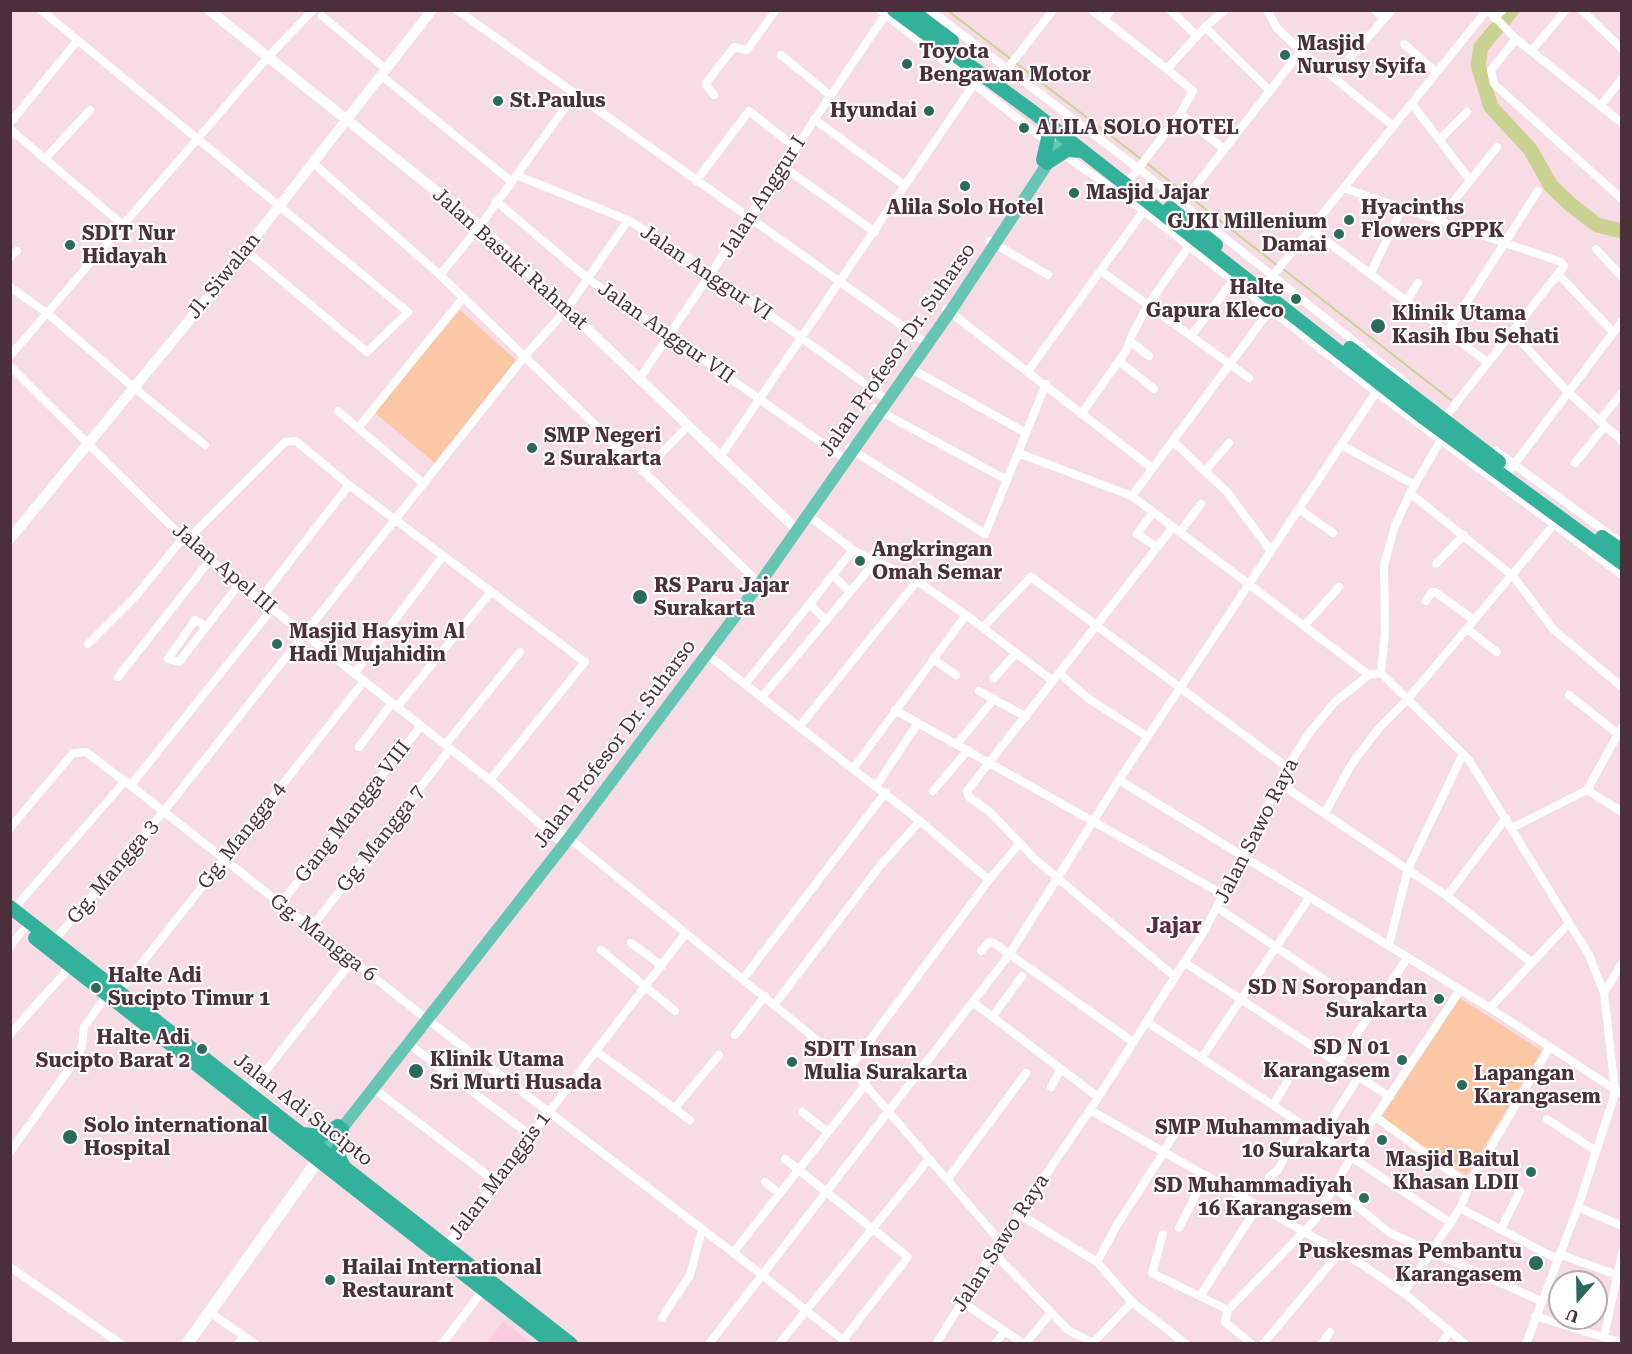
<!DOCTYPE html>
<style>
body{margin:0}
#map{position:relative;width:1632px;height:1354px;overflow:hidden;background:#f7dbe5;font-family:"Roboto Serif",serif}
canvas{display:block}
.frame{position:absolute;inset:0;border:12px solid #4b303b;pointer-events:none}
.north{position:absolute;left:1548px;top:1270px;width:60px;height:60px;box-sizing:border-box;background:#fff;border:2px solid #b7acb1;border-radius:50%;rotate:200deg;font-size:16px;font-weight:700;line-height:24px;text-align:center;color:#4b303b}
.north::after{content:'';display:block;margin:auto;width:21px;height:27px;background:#2a6b5b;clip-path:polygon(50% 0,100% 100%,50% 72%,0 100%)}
</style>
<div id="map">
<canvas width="1632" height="1354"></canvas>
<div class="frame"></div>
<div class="north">U</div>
</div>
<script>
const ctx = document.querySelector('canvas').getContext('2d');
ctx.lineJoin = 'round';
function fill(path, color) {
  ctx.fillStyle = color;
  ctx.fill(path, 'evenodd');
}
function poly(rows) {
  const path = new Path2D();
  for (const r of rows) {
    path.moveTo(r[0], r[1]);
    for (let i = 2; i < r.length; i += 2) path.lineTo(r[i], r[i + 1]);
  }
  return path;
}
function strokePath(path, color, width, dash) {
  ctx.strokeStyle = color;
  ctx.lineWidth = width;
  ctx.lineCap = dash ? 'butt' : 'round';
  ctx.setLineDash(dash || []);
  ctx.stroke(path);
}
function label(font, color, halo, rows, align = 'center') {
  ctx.font = font + ' "Roboto Serif",serif';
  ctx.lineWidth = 4.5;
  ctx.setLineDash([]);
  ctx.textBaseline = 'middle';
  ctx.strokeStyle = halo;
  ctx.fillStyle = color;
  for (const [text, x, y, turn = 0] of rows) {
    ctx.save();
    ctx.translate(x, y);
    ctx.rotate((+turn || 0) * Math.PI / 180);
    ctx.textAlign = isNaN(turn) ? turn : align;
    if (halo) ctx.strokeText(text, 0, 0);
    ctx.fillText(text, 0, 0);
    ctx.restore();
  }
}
fill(poly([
 [503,1321,531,1343,487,1343]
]), '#f9cbdc');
fill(poly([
 [460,310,516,360,435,463,374,412],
 [1460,998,1542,1051,1467,1175,1380,1119]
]), '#fcc7a4');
strokePath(poly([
 [947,10,1141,159],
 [1145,162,1186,194],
 [1190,197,1278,266],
 [1283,269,1451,400]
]), '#c9d290', 2);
strokePath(poly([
 [1512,10,1481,47,1478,65,1491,107,1530,149,1551,186,1570,204,1597,225,1622,231]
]), '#c9d290', 15);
strokePath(poly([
 [41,10,408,312,367,352,245,250],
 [457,10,922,340],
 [880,10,1050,144],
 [930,10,1139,169,1405,382],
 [1092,10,1167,69],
 [1170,10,1196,35],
 [1225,10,1205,27,1270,91],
 [1267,10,1277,28,1301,51],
 [1375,10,1384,19],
 [1488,10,1516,39,1622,123],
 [1582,10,1622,49],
 [322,16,387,70],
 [1494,18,1503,10],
 [1104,20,1111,10],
 [1205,27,1167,69,1193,91,1180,114,1224,149],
 [1516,39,1491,70,1494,84,1622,199],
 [1404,44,1436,72],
 [1532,50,1566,10],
 [781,55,831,96],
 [382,76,512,182],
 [1334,76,1392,10],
 [1001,77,1053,10],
 [714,95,706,85,706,83,734,47,747,50,776,10],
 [1412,104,1470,180],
 [1601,105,1622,79],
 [814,119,905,186],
 [10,123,77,41],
 [10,129,123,225],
 [1439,140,1467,112],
 [1060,152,1144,211,1376,392,1622,575],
 [45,159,90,110],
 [313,163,440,275,755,579],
 [782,166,875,232],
 [516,175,628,220,713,274,882,396],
 [1131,178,1180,114],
 [696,181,749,111,795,147],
 [1344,188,1561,262,1564,266,1443,420],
 [496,201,587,278,842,457],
 [1180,206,1301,51,1392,125],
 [1438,221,1497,147],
 [1312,230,1487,362],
 [990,241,1048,275],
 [1596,249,1622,277],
 [10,257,17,251],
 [1101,271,1249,378],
 [1371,273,1402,208],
 [440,275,480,226,575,94],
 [1559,275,1613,332],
 [1267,283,1487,10],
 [10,287,47,313,133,387,205,445],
 [1407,300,1418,283],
 [946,309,1152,468],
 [1448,331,1538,191],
 [1511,331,1567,391,1622,441],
 [1191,336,1236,277],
 [1130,341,1149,356],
 [10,356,268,57,313,10],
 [1119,361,1154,389],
 [10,366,186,541,490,780,564,845],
 [910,368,1026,433],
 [1029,370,1147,206],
 [640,378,888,11],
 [874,408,1007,480],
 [338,411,424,484],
 [1082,413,1126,351,1132,335,1148,305,1192,242],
 [1599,421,1622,393],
 [358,428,463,298],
 [1173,441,1227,492,1271,551],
 [1341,445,1415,485],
 [849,448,985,534,1046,384],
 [1496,451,1614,538],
 [1018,453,1132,496,1369,675],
 [720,457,976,81],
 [1575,463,1605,426],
 [1510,470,1622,321],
 [644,471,688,426],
 [1205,471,1229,443],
 [1410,493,1513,576,1553,629,1622,687],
 [1132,496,1273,306],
 [1299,509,1333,533],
 [1153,512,1137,534,1157,547],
 [1173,527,967,791,969,797,990,812,1035,859,1174,976],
 [1180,532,1201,504],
 [186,541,285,442,296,441,349,485,585,662,490,780],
 [1436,564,1464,535],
 [833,575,850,592],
 [262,597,349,485],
 [1426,601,1432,592,1435,592,1474,620],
 [810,604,826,621],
 [966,615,1053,681],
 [1305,625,1339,587],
 [206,626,195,620,168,659,179,662,240,583],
 [983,627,1031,577,1287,767],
 [1467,629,1497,652],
 [88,644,135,597,183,538],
 [704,652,853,769,966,615,917,581,853,550,808,515],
 [933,659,956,675],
 [1381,673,1469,760,1589,955,1604,993,1615,1091,1612,1103,1578,1207,1526,1344],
 [1381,673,1385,631,1384,565,1395,526,1410,493,1442,438],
 [354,674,443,556],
 [1060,674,1089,699,1148,737],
 [118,677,210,560],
 [994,678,1016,653],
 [745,684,853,550],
 [979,691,1026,717],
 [1569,695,1618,734],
 [762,697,876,561],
 [397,707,491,592],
 [895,710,1224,895],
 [799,727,917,581],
 [957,744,994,699],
 [445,745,520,652],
 [359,747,392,703],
 [1119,780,1490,1008,1622,1094],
 [1279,783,1447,896,1532,963],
 [131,785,272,609],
 [876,786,918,723],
 [1587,790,1622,812],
 [933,791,968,750],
 [1325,813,1351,765,1379,728,1407,700,1557,521],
 [10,828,73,753,86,752,124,781],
 [1512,828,1587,790,1622,727],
 [563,833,850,1067,1000,1241],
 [989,880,1020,843],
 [1447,896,1506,818],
 [285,898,421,726],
 [1218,908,1372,1012],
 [13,910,125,781,423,1016,761,1274,848,1344],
 [311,928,450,749],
 [54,941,164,811,524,357,567,309,628,220],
 [631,943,662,966],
 [1389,945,1408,869,1463,754],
 [10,946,24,929],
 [601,950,675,1011],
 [981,951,989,942,994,943,1133,1042],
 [1184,962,1390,1097],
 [743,979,886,792],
 [120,991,364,681],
 [1604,993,1622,963],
 [974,1003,1098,1097],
 [775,1004,879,867,920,821],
 [1490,1008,1569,923],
 [993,1016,1022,976],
 [1147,1022,1451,1223],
 [10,1034,71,966],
 [735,1035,765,996],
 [409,1044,530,1135],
 [596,1051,690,1120],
 [1203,1056,1309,898],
 [1337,1064,1408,957],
 [850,1067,989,880,920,821,853,769],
 [1051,1087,1061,1069],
 [374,1089,495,1181],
 [249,1092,352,961],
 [1273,1105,1287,1082],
 [674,1109,719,1055],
 [1090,1110,1361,1264,1404,1293,1465,1344],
 [802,1112,828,1132],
 [1376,1117,1470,1186],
 [1547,1119,1596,1151],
 [1320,1137,1358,1078],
 [1164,1151,1176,1131],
 [10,1152,74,1062,82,1047,84,1027,110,991],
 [785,1159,908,1257,843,1340],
 [1269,1177,1278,1170,1302,1124],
 [947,1180,1026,1073],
 [765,1182,780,1194],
 [1333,1187,1390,1233,1541,1301],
 [1578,1207,1622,1226],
 [1460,1208,1557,1259],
 [1019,1214,1097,1262,1132,1302,1186,1344],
 [1179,1228,1206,1175],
 [1501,1229,1520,1191],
 [1163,1234,1152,1273,1228,1310],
 [446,1247,686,933],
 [993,1252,1068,1330,1093,1343],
 [733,1253,866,1084],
 [1559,1254,1617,1275],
 [1097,1262,1117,1225,1164,1152],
 [10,1267,121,1344],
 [1404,1293,1460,1208,1474,1176,1549,1048],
 [1200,1296,1258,1206],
 [962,1302,1024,1344],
 [209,1312,244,1336,238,1344],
 [1535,1316,1622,1343],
 [662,1318,690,1275,702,1230],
 [244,1336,255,1344],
 [1604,1337,1622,1254],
 [442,1344,483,1290],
 [709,1344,1009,955,1121,777,1381,385],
 [779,1344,929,1159],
 [936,1344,993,1252,1090,1110,1205,930,1287,767,1310,732,1335,702,1369,675,1381,673],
 [995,1344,1005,1331],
 [1025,1344,1050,1314],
 [1092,1344,1132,1302],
 [1252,1344,1225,1322,1228,1310,1315,1220,1370,1125,1460,990],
 [1263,1344,1340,1252],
 [1322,1344,1330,1332],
 [1441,1344,1450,1331]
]), '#fff', 8);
strokePath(poly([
 [209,10,480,226,793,526],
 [10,539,210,295,432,10]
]), '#fff', 10);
strokePath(poly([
 [187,1344,318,1160]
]), '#fff', 12);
strokePath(poly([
 [318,1159,569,838,760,583,950,312,1069,131]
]), '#66c5b4', 12);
strokePath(poly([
 [894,10,1033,112,1420,415,1622,563],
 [911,10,952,41],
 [1043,160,1049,134,1046,123],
 [1047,163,1067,150,1083,151],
 [1170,208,1216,245],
 [1350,348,1499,462],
 [1602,537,1622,551],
 [10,907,571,1344],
 [35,938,553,1344],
 [342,1129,338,1155,344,1167],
 [303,1134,321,1136,338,1126]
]), '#33b29b', 14);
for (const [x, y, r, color] of [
 [1285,55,6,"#2a6b5b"],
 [907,64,6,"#2a6b5b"],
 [498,101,6,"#2a6b5b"],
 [929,111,6,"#2a6b5b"],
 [1024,128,6,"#2a6b5b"],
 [965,186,6,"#2a6b5b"],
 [1074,193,6,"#2a6b5b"],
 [1349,220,6,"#2a6b5b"],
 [1339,234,6,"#2a6b5b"],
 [70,245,6,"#2a6b5b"],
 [1296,299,6,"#2a6b5b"],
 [1378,326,8,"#2a6b5b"],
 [532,448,6,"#2a6b5b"],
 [860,561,6,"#2a6b5b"],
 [640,597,8,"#2a6b5b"],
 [277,644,6,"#2a6b5b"],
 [96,988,6,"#2a6b5b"],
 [1439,999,6,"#2a6b5b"],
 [202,1049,6,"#2a6b5b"],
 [1402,1060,6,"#2a6b5b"],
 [792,1062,6,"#2a6b5b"],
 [416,1071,8,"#2a6b5b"],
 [1462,1085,6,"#2a6b5b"],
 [70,1137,8,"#2a6b5b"],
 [1382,1140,6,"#2a6b5b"],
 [1531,1172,6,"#2a6b5b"],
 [1364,1198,6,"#2a6b5b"],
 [1536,1263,8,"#2a6b5b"],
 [330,1280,6,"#2a6b5b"]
]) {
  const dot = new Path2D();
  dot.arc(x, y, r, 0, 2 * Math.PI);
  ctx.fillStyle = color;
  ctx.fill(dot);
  strokePath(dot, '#fff', 2);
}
label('bold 20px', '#4b303b', '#fff', [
 ["Masjid",1297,44],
 ["Nurusy Syifa",1297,67],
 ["Toyota",919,52],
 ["Bengawan Motor",919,75],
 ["St.Paulus",510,101],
 ["Hyundai",917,111,"right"],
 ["ALILA SOLO HOTEL",1036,128],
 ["Masjid Jajar",1086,193],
 ["Alila Solo Hotel",965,208,"center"],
 ["Hyacinths",1361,208],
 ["Flowers GPPK",1361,231],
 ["GJKI Millenium",1327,222,"right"],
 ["Damai",1327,245,"right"],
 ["SDIT Nur",82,234],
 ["Hidayah",82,257],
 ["Halte",1284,288,"right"],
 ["Gapura Kleco",1284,311,"right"],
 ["Klinik Utama",1392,314],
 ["Kasih Ibu Sehati",1392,337],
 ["SMP Negeri",544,436],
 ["2 Surakarta",544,459],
 ["Angkringan",872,550],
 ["Omah Semar",872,573],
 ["RS Paru Jajar",654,586],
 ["Surakarta",654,609],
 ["Masjid Hasyim Al",289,632],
 ["Hadi Mujahidin",289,655],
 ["Halte Adi",108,976],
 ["Sucipto Timur 1",108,999],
 ["SD N Soropandan",1427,988,"right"],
 ["Surakarta",1427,1011,"right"],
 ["Halte Adi",190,1038,"right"],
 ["Sucipto Barat 2",190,1061,"right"],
 ["SD N 01",1390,1048,"right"],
 ["Karangasem",1390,1071,"right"],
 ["SDIT Insan",804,1050],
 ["Mulia Surakarta",804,1073],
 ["Klinik Utama",430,1060],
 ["Sri Murti Husada",430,1083],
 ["Lapangan",1474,1074],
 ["Karangasem",1474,1097],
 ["Solo international",84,1126],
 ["Hospital",84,1149],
 ["SMP Muhammadiyah",1370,1128,"right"],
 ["10 Surakarta",1370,1151,"right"],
 ["Masjid Baitul",1519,1160,"right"],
 ["Khasan LDII",1519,1183,"right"],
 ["SD Muhammadiyah",1352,1186,"right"],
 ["16 Karangasem",1352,1209,"right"],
 ["Puskesmas Pembantu",1522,1252,"right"],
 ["Karangasem",1522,1275,"right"],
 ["Hailai International",342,1268],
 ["Restaurant",342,1291]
], 'left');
label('20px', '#4b303b', '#fff', [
 ["Jalan Anggur I",763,197,-57],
 ["Jalan Basuki Rahmat",510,259,42],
 ["Jalan Anggur VI",706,273,34],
 ["Jl. Siwalan",224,276,-51],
 ["Jalan Anggur VII",666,333,35],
 ["Jalan Profesor Dr. Suharso",898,350,-55],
 ["Jalan Apel III",224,569,40],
 ["Jalan Profesor Dr. Suharso",615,744,-53],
 ["Gang Mangga VIII",353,812,-52],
 ["Jalan Sawo Raya",1257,831,-63],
 ["Gg. Mangga 4",242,836,-52],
 ["Gg. Mangga 7",381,839,-52],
 ["Gg. Mangga 3",113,872,-50],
 ["Gg. Mangga 6",323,938,38],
 ["Jalan Adi Sucipto",303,1110,38],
 ["Jalan Manggis 1",500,1176,-53],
 ["Jalan Sawo Raya",1001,1243,-57]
]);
label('bold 22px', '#5f2941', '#fff', [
 ["Jajar",1174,927]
]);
</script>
